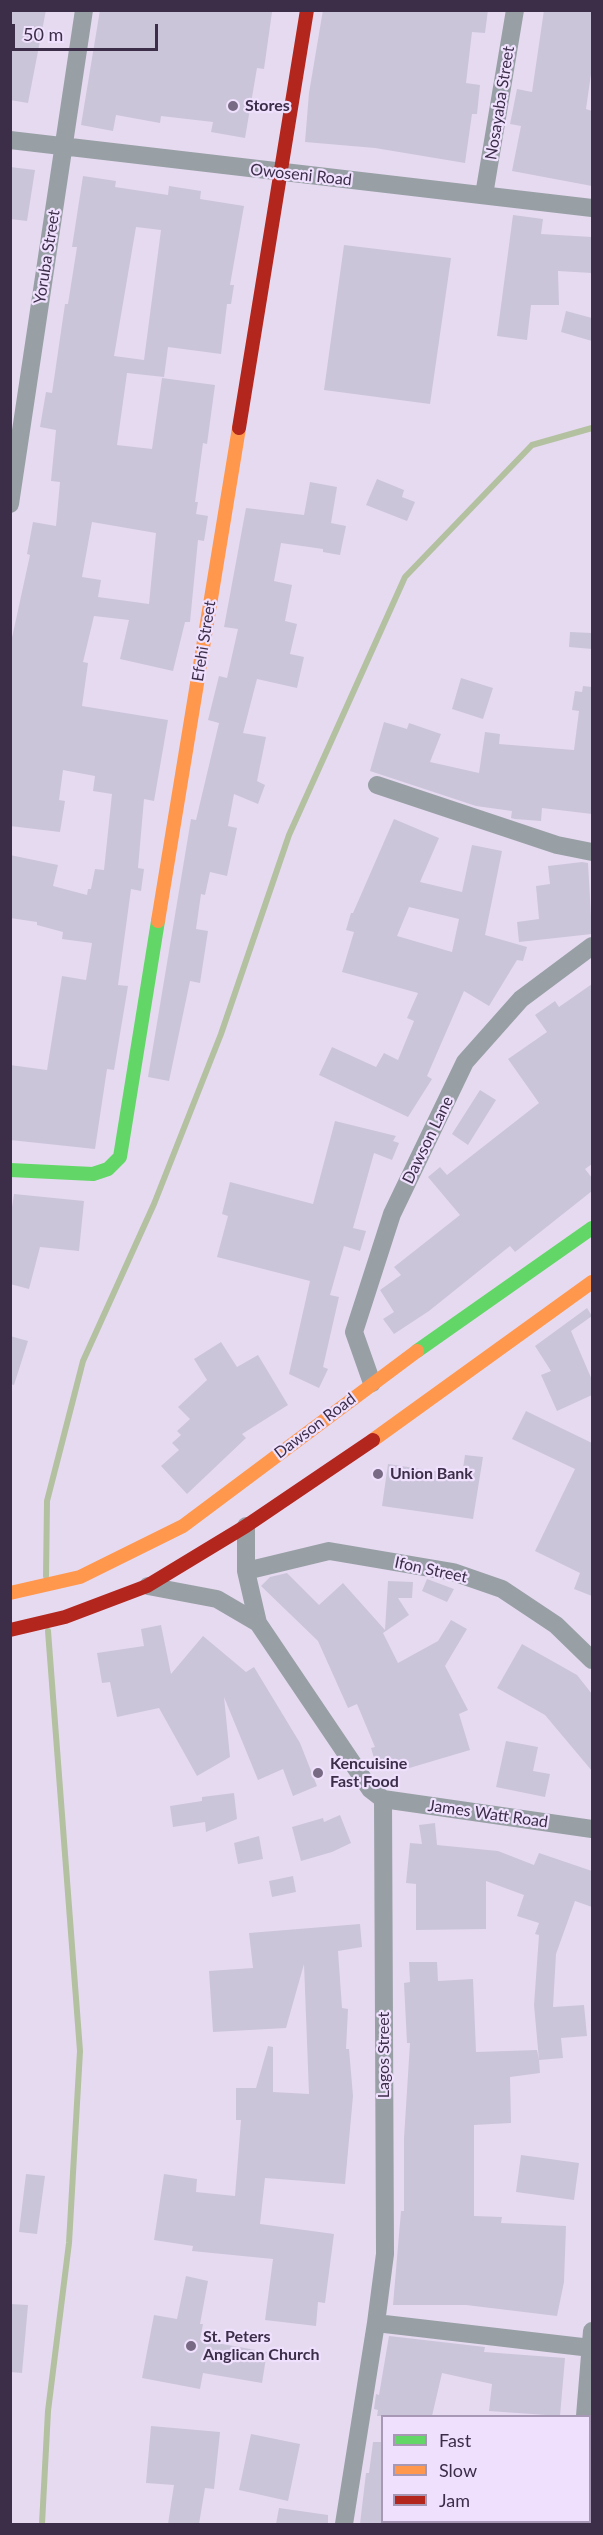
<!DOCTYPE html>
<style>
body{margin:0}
#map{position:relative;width:603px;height:2535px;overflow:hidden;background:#e6daf1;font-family:Lato,sans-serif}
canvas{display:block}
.frame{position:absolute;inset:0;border:12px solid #3c2d49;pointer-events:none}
.legend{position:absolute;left:381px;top:2415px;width:210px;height:108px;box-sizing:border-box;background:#efe0fe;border:2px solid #a798b6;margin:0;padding:8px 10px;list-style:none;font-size:18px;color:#3c2d49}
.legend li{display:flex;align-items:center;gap:12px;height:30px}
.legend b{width:30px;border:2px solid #a798b6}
.scale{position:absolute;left:12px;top:24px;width:146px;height:27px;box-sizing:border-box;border:3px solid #3c2d49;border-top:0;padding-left:8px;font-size:18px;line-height:21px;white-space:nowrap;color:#3c2d49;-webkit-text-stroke:4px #efe0fe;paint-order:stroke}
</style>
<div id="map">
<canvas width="603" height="2535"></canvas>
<div class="frame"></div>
<ul class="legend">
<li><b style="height:8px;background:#63d668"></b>Fast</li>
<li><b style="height:8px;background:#ff974d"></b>Slow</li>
<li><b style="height:8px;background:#b3261e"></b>Jam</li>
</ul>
<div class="scale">50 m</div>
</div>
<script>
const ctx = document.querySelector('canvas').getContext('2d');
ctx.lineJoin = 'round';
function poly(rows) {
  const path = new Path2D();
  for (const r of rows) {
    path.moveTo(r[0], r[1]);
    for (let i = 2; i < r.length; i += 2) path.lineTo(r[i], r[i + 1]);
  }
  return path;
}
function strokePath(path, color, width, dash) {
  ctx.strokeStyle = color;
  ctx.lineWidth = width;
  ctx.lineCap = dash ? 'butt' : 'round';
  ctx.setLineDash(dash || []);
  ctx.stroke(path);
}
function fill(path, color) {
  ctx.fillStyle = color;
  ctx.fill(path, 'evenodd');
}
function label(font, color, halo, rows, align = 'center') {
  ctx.font = font + ' Lato,sans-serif';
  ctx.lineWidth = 4.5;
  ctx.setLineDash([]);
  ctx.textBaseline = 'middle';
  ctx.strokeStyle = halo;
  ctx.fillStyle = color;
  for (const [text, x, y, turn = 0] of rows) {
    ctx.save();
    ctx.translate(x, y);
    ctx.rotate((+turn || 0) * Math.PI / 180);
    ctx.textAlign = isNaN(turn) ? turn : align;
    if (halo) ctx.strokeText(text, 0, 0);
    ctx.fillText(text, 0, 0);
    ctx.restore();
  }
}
strokePath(poly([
 [46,1576,47,1501,83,1361,154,1204,221,1034,289,835,405,577,532,445,592,428],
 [42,2524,48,2411,69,2243,80,2051,48,1631]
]), '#b3c1a1', 6);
fill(poly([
 [10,10,46,10,28,103,10,100],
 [100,10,272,12,264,69,257,68,245,138,211,132,213,122,161,116,160,123,116,115,113,131,81,125],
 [323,10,488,10,485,33,472,32,466,83,480,85,477,114,472,114,465,163,375,148,305,142,309,93],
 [544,10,592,10,592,67,586,109,592,111,592,186,512,171,521,126,510,124,517,89,532,92],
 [10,167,35,170,27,221,10,219],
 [83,176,116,181,115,187,168,195,169,186,201,191,200,199,244,206,230,285,234,285,231,304,227,304,221,354,168,347,164,377,127,373,117,445,152,449,162,378,215,385,207,444,203,443,195,502,198,502,196,514,208,516,204,541,198,540,190,622,185,622,173,671,120,659,129,620,94,616,83,662,88,663,82,706,168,720,154,801,144,799,138,868,144,869,141,891,131,889,118,985,128,986,114,1070,107,1069,95,1149,10,1140,10,1065,47,1070,62,976,86,980,92,943,62,939,63,932,37,925,37,922,10,918,10,855,58,865,53,886,87,895,88,889,91,889,95,869,104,870,112,794,93,791,95,776,63,770,59,800,65,801,60,832,10,826,10,647,30,555,27,554,33,522,56,526,60,482,51,481,56,430,40,427,46,392,52,393,65,304,68,304,77,247,72,247],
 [136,227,161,230,144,360,114,356],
 [92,522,156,533,149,604,98,597,101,580,82,577],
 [513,215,543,219,541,234,592,237,592,273,558,271,559,305,531,305,527,340,497,336],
 [344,245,451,258,430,404,324,390],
 [566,311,592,318,592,341,561,332],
 [377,479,404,490,402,497,415,502,407,521,366,505],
 [310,482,337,487,331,523,346,526,340,555,323,552,323,549,281,543,274,581,292,585,285,621,297,624,290,654,304,657,297,688,257,679,243,733,266,737,257,781,265,785,258,804,234,794,228,826,237,828,227,876,210,872,205,895,201,894,196,929,208,931,200,983,190,981,169,1081,148,1077,191,819,196,820,219,723,208,720,219,676,227,678,238,629,224,627,246,508,304,515],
 [570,632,592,633,592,649,569,647],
 [461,678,493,688,483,719,452,709],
 [583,686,592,687,592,814,542,808,541,821,515,819,511,818,512,811,476,806,370,771,384,722,407,729,409,723,441,734,430,762,479,773,485,732,500,734,499,744,574,750,579,711,572,710,575,691,582,692],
 [394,819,439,838,420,882,462,892,472,845,502,851,485,935,527,947,523,961,517,960,489,1006,464,991,427,1076,432,1079,408,1117,319,1075,332,1047,376,1067,384,1053,398,1060,414,1021,407,1018,418,993,342,972,354,932,346,930,351,913,353,913],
 [409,907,459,919,452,952,397,936],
 [582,862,588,863,592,934,519,942,517,922,539,919,536,886,550,884,548,866],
 [592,984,592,1164,585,1169,592,1178,592,1191,515,1252,510,1246,429,1311,394,1334,383,1319,394,1312,380,1290,401,1275,394,1267,460,1215,428,1177,440,1167,447,1175,539,1103,508,1059,547,1032,535,1015,555,1001,559,1007],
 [480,1090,496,1100,468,1145,452,1134],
 [335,1121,396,1136,393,1141,399,1143,392,1160,374,1153,353,1228,366,1231,360,1251,344,1246,330,1295,339,1297,323,1367,328,1369,319,1388,289,1374,310,1281,217,1257,228,1216,222,1214,230,1182,313,1204],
 [14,1194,84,1201,79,1251,40,1247,29,1289,10,1284,10,1221],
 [587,1308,592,1316,571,1331,592,1380,592,1395,557,1411,541,1375,551,1371,535,1346],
 [10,1336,28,1341,14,1385,10,1384],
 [221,1342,237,1367,258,1355,288,1405,242,1434,246,1438,187,1494,161,1466,179,1450,172,1443,181,1435,177,1431,190,1419,178,1407,207,1380,194,1359],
 [526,1411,592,1443,592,1596,574,1589,580,1573,535,1551,575,1469,512,1439],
 [465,1455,483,1457,473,1519,382,1506,388,1464,462,1475],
 [287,1573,319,1605,343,1583,385,1630,388,1581,413,1582,412,1598,398,1598,409,1615,383,1633,398,1663,438,1641,451,1620,467,1629,445,1666,468,1710,459,1714,470,1750,406,1769,404,1764,378,1771,371,1748,375,1747,357,1704,348,1708,318,1641,261,1586,270,1577],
 [427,1579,454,1589,447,1602,422,1591],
 [161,1625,171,1674,203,1636,246,1672,254,1667,300,1743,317,1786,293,1796,283,1769,258,1780,224,1697,230,1757,197,1776,159,1708,117,1717,110,1682,102,1683,97,1653,144,1646,141,1629],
 [522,1644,577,1675,592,1694,592,1771,545,1715,497,1688],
 [506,1741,538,1747,533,1771,550,1774,545,1797,496,1787],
 [234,1793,237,1819,206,1832,205,1822,173,1827,170,1806,202,1801,202,1797],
 [340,1815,351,1843,332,1852,301,1861,292,1827,323,1818,324,1822],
 [435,1823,437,1845,498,1851,534,1865,539,1853,592,1871,592,1907,575,1901,556,1954,553,2007,584,2005,587,2036,561,2038,563,2058,539,2060,540,2073,510,2077,511,2123,474,2125,474,2216,502,2217,501,2223,566,2226,564,2282,557,2316,466,2305,393,2305,401,2211,404,2211,404,2138,410,2043,407,2043,404,1983,410,1982,409,1962,437,1962,438,1981,473,1979,476,2052,537,2050,539,2060,534,2005,539,1935,535,1934,539,1923,517,1916,524,1895,486,1881,486,1929,416,1930,416,1884,406,1883,410,1843,422,1844,419,1825],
 [259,1836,263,1859,238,1864,234,1843],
 [293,1876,296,1892,272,1897,269,1881],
 [360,1924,362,1947,338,1951,342,2008,348,2009,346,2049,349,2049,353,2096,345,2184,265,2178,260,2224,334,2234,325,2303,318,2302,316,2326,265,2320,273,2259,192,2251,193,2246,154,2240,164,2174,197,2179,196,2192,235,2196,241,2120,236,2120,236,2088,256,2088,268,2046,273,2047,273,2092,309,2094,304,1964,286,2028,213,2032,209,1971,253,1968,249,1933],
 [521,2155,579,2163,574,2200,516,2192],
 [26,2174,45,2176,37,2234,19,2232],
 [186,2276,208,2281,200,2324,203,2324,200,2340,267,2352,262,2383,203,2373,200,2389,142,2378,154,2315,177,2319],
 [10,2304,28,2305,22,2373,10,2372],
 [389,2336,485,2347,484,2352,565,2358,560,2416,489,2411,492,2384,442,2373,432,2416,377,2416,378,2410,374,2409,376,2394,379,2395],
 [151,2426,220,2432,214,2489,205,2488,199,2524,168,2524,174,2485,146,2483],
 [251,2434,300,2444,288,2501,239,2490],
 [373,2442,382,2442,382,2524,360,2524,366,2473,369,2473],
 [279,2508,328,2515,328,2524,276,2524]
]), '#cbc5da');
strokePath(poly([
 [10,140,592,208],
 [484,195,515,10],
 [10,504,84,10],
 [377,785,557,845,592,852],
 [372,1383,354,1332,392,1214,465,1062,521,999,592,946],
 [246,1526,246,1571,258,1623,370,1789,383,1799,385,2254,376,2323,344,2524],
 [246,1571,329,1551,453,1572,502,1589,556,1625,592,1660],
 [148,1586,217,1599,258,1623],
 [383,1799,592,1829],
 [376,2323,591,2348],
 [585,2416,592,2331],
 [575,2524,576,2522]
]), '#98a0a5', 18);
strokePath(poly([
 [10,1170,93,1174,108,1169,120,1157,158,921],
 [417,1351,592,1228]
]), '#63d668', 14);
strokePath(poly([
 [158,921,239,428],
 [373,1440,592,1282],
 [10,1593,80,1577,183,1526,417,1351]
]), '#ff974d', 14);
strokePath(poly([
 [239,428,307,10],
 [10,1630,65,1617,147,1586,246,1526,373,1440]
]), '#b3261e', 14);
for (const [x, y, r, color] of [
 [233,106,6,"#786a84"],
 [378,1474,6,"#786a84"],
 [318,1773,6,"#786a84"],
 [191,2346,6,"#786a84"]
]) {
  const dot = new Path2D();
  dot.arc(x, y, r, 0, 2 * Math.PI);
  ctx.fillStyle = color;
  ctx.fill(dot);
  strokePath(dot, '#efe0fe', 2);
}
label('16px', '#3c2d49', '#efe0fe', [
 ["Nosayaba Street",500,103,-81],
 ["Owoseni Road",301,175,6],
 ["Yoruba Street",47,257,-81],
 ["Efehi Street",204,641,-81],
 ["Dawson Lane",428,1140,-64],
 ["Dawson Road",315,1426,-37],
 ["Ifon Street",431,1570,12],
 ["James Watt Road",488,1814,8],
 ["Lagos Street",384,2055,-90]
]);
label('bold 16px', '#3c2d49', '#efe0fe', [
 ["Stores",245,106],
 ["Union Bank",390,1474],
 ["Kencuisine",330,1764],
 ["Fast Food",330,1782],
 ["St. Peters",203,2337],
 ["Anglican Church",203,2355]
], 'left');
</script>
